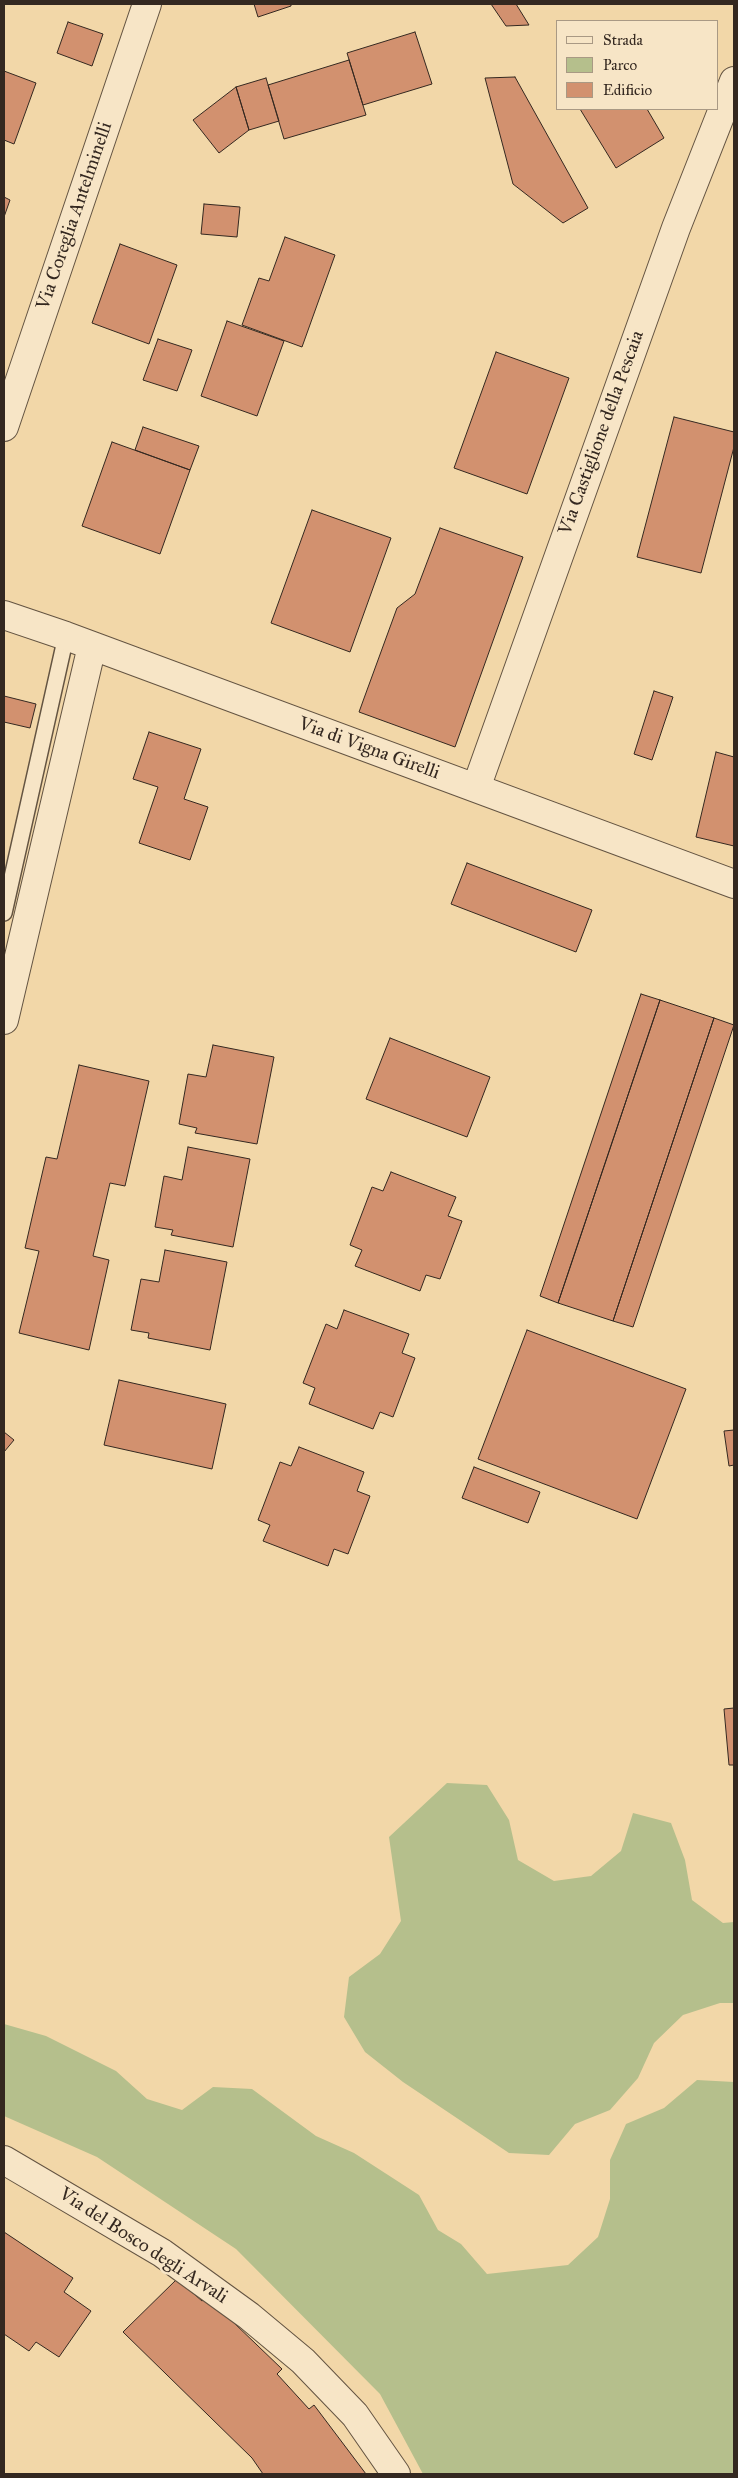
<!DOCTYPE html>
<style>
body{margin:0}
#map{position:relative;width:738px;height:2478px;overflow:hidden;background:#f2d7a8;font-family:"IM FELL Great Primer",serif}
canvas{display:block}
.frame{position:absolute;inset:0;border:5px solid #342820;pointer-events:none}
.legend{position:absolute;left:556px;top:20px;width:162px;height:90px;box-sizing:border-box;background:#f7e5c6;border:1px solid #a99984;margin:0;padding:6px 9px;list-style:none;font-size:15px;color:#342820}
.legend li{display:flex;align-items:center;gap:10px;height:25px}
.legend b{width:25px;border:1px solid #a99984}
</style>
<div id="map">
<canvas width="738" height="2478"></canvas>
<div class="frame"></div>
<ul class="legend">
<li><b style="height:6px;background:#f7e5c6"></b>Strada</li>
<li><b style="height:14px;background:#b5bf8c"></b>Parco</li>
<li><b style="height:14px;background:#d2916f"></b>Edificio</li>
</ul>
</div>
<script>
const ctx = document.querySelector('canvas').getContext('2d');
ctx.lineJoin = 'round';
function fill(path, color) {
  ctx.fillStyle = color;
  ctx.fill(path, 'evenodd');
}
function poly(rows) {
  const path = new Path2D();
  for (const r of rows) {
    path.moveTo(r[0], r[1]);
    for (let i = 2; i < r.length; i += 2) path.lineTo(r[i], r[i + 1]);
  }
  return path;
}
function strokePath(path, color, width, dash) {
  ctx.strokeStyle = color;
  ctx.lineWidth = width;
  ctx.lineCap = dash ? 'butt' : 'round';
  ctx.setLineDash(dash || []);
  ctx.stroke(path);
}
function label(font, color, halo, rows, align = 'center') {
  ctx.font = font + ' "IM FELL Great Primer",serif';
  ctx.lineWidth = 5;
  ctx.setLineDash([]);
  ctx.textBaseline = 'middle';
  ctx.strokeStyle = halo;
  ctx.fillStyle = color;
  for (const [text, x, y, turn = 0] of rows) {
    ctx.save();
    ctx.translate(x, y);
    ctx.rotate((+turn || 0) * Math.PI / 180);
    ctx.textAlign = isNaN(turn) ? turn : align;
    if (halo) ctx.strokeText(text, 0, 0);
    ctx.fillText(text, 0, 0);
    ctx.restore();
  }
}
fill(poly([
 [447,1783,487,1785,509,1820,518,1860,554,1881,591,1876,621,1851,633,1813,671,1823,685,1860,692,1900,723,1923,734,1922,734,2003,720,2003,683,2015,654,2043,638,2078,610,2110,575,2124,549,2155,509,2153,403,2082,365,2052,344,2017,349,1977,380,1954,401,1921,389,1837],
 [4,2024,46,2036,116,2071,147,2099,182,2110,213,2087,252,2089,316,2136,354,2153,419,2195,438,2230,461,2244,487,2274,568,2265,598,2237,610,2199,610,2160,626,2124,664,2108,697,2080,734,2082,734,2474,423,2474,380,2394,236,2249,97,2157,4,2116]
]), '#b5bf8c');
const building = poly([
 [254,4,291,4,291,6,258,17,254,4],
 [491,4,516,4,529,25,506,26,491,4],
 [68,22,103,34,92,66,57,53,68,22],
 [415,32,432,84,363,105,347,53,415,32],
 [349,60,366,115,284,139,268,85,349,60],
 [4,71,36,83,14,144,4,140,4,71],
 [515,77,588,208,563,223,513,184,485,78,515,77],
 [266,78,279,121,249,130,236,87,266,78],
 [236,87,249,130,219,153,193,120,236,87],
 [580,109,647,109,664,138,616,168,580,109],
 [4,197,10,200,4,217,4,197],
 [204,204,240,207,237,237,201,234,204,204],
 [285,237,335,255,302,347,242,325,259,278,269,281,285,237],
 [120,244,177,265,149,344,92,323,120,244],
 [227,321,284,341,257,416,201,396,227,321],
 [158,339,192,350,177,391,143,380,158,339],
 [496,352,569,378,527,494,454,468,496,352],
 [674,417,734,432,734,447,701,573,637,557,674,417],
 [143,427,199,446,190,470,135,450,143,427],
 [112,442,190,470,160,554,82,526,112,442],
 [312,510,391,538,350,652,271,623,312,510],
 [440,528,523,557,455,747,359,712,397,608,415,594,440,528],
 [654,691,673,697,652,760,634,754,654,691],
 [4,696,36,704,30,728,4,722,4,696],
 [149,732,201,749,184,799,208,807,190,860,139,843,158,787,133,779,149,732],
 [716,752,734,757,734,846,696,837,716,752],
 [467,863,592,910,576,952,451,904,467,863],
 [641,994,660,1000,558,1303,540,1296,641,994],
 [660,1000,714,1018,613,1321,558,1303,660,1000],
 [714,1018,734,1025,633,1327,613,1321,714,1018],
 [390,1038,490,1077,467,1137,366,1099,390,1038],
 [213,1045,274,1057,257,1144,195,1133,197,1128,179,1124,188,1074,206,1077,213,1045],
 [79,1065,149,1081,125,1186,110,1183,93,1256,109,1260,89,1350,19,1333,39,1251,25,1248,46,1157,57,1159,79,1065],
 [188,1147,250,1159,233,1247,171,1235,173,1230,155,1227,164,1176,182,1180,188,1147],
 [391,1172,456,1197,448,1216,462,1221,440,1279,426,1275,420,1291,355,1266,362,1250,350,1245,372,1187,383,1191,391,1172],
 [165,1250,227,1262,210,1350,148,1338,149,1333,131,1330,141,1279,159,1282,165,1250],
 [344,1310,409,1334,402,1353,415,1358,393,1417,380,1412,373,1429,309,1404,315,1388,303,1383,326,1324,337,1329,344,1310],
 [527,1330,686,1389,637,1519,478,1459,527,1330],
 [119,1380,226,1404,212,1469,104,1445,119,1380],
 [734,1430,734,1465,729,1466,724,1431,734,1430],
 [4,1432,14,1440,4,1452,4,1432],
 [299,1447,364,1472,357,1491,370,1496,348,1554,334,1549,328,1566,263,1541,270,1525,258,1520,280,1462,291,1466,299,1447],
 [474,1467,540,1492,528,1523,462,1498,474,1467],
 [734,1708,734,1765,729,1765,724,1709,734,1708],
 [4,2232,73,2278,64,2292,91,2311,59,2357,36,2342,29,2351,4,2334,4,2232],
 [177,2279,202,2301,207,2297,282,2369,277,2374,309,2409,314,2405,366,2474,263,2474,252,2458,123,2332,177,2279]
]);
fill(building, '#d2916f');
strokePath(building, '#342820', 1);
const lane = poly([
 [4,913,66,636]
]);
const street = poly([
 [4,427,147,4],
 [4,615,66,636,734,884],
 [476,788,676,228,734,81],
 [4,1020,92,646],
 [4,2160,162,2253,249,2316,303,2361,355,2415,396,2474]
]);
strokePath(lane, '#645442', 18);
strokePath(street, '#645442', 30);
strokePath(lane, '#f7e5c6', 15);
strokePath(street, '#f7e5c6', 28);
label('19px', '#342820', '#f7e5c6', [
 ["Via Coreglia Antelminelli",75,216,-71],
 ["Via Castiglione della Pescaia",602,433,-70],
 ["Via di Vigna Girelli",369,749,20],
 ["Via del Bosco degli Arvali",143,2246,33]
]);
</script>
